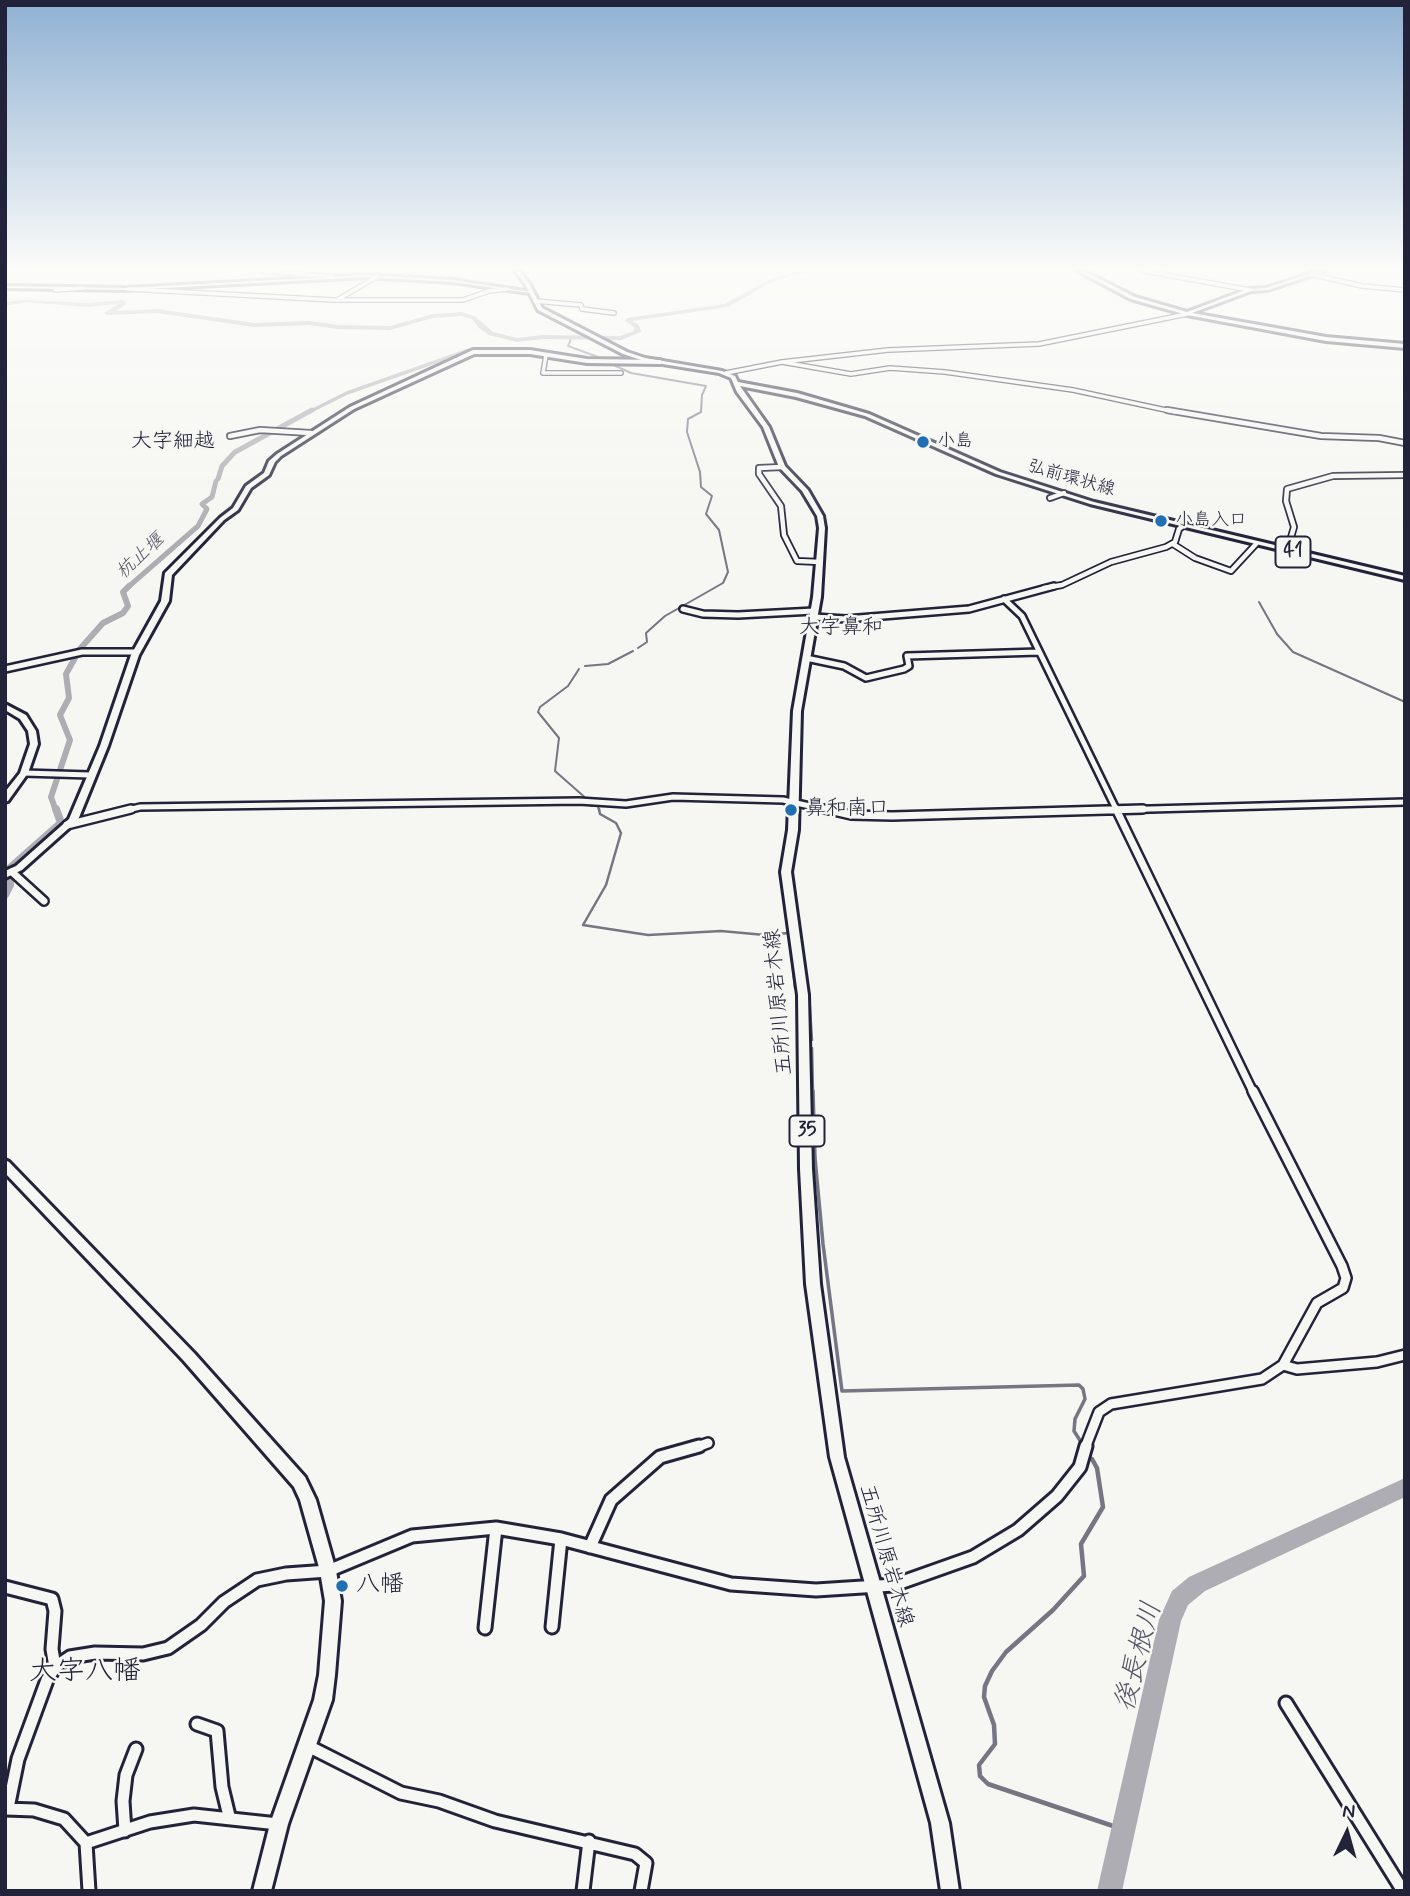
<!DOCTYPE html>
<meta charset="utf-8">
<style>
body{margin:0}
#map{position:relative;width:1410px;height:1896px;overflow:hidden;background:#f6f6f2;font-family:Mynerve,sans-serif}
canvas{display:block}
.frame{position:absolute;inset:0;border:7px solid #22223b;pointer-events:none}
.north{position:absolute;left:1312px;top:1798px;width:70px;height:70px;-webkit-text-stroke:5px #f6f6f2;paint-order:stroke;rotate:5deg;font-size:19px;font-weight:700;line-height:28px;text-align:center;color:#22223b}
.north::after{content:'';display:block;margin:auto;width:24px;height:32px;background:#22223b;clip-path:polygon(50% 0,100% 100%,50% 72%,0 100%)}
</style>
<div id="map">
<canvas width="1410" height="1896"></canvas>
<div class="frame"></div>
<div class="north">N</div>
</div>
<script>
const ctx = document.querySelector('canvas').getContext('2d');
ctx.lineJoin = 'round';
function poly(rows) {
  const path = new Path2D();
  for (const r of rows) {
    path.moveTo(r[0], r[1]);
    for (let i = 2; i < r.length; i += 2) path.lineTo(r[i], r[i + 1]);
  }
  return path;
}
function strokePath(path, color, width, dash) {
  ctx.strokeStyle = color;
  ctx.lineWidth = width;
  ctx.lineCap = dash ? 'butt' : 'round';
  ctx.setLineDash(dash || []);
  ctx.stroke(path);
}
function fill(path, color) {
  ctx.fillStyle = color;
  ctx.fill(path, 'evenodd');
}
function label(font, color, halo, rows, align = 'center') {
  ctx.font = font + ' Mynerve,"Klee One",sans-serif';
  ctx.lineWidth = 5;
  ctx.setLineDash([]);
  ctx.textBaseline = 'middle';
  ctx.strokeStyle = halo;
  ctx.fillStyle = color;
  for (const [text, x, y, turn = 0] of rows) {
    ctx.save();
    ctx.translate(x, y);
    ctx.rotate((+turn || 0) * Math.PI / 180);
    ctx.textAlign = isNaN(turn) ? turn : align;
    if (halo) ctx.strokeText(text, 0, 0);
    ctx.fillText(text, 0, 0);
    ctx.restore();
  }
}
strokePath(poly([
 [571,339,568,346,606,360],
 [609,363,631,373,706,386,702,395,701,412,688,419,687,432,700,472,701,487,712,496,706,514,719,530,728,572,723,583,665,616,646,633,647,642,638,648],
 [1259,602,1277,634,1293,652,1405,702],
 [585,666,608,664,633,651],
 [579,669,568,686,540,707,538,712,559,738,555,771,589,801],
 [591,806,598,806,599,811]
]), '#757583', 2);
strokePath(poly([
 [599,809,600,814,616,823,621,833,606,885,583,925,648,935,721,931,765,935,789,933,795,988],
 [809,993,812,1040],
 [812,1048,813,1092]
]), '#757583', 2.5);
strokePath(poly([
 [813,1091,815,1158,823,1244,842,1391,1079,1385,1083,1389,1085,1399,1075,1419,1074,1431,1081,1442]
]), '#757583', 3.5);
strokePath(poly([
 [1092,1459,1097,1468,1103,1507,1081,1544,1084,1576,1053,1610,1006,1652,992,1671,985,1686,984,1697,994,1725,995,1744,979,1765,980,1776,988,1784,1122,1829]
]), '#757583', 4.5);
strokePath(poly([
 [309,412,347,393,469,350,524,351]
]), '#adadb3', 3.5);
strokePath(poly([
 [218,479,222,466,235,452,312,410],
 [127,588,198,526,207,509,202,504,212,497,216,481]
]), '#adadb3', 5);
strokePath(poly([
 [79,650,103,623,123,613,128,606,123,592,129,586],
 [56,811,51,797,70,740,60,715,69,698,66,674,75,658]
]), '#adadb3', 6);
strokePath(poly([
 [5,895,10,885,9,869,61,823,56,809]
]), '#adadb3', 8);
fill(poly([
 [797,271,807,271,772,282,728,307,632,321,639,325,641,332,621,340,542,339,517,342,489,335,479,328,472,319,461,316,433,318,390,330,338,329,309,325,254,327,157,313,107,315,104,313,118,304,87,307,26,302,5,306,5,302,23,300,87,303,123,300,126,302,125,305,116,311,157,309,254,323,309,321,338,325,390,326,433,314,462,312,476,317,493,332,517,338,542,335,620,336,634,331,634,327,625,321,627,318,724,304,768,280,797,271],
 [1405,1478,1405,1497,1205,1591,1188,1605,1181,1621,1122,1891,1097,1891,1159,1620,1172,1591,1189,1577,1405,1478]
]), '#adadb3');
const streetFar5 = poly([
 [263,271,333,277],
 [1144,271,1250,290],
 [1310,274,1362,286,1405,290],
 [128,289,334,300,463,300,489,291,507,289],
 [55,290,83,288],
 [337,300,378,276],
 [535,301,581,305,582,309,614,313],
 [546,355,543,373,621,373],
 [782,362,851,374,890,368,945,372,1073,390,1175,412],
 [726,373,782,362,888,350,1039,344,1187,314]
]);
const streetFar4 = poly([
 [1167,410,1321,436,1379,438,1405,443],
 [230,436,260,430,311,433],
 [782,467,759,468,759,474,781,506,784,535,797,561,820,562],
 [1050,498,1064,493],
 [1173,544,1195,558,1231,571,1256,544],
 [1287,551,1294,527,1286,501,1287,489,1333,476,1405,475],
 [1044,588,1062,585,1111,562,1166,547,1175,542,1179,529,1183,526]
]);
const streetFar3 = poly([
 [1004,599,1022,616,1117,811],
 [683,609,703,614,738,615,814,611],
 [814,617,846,619,969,609,1054,586],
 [806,658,844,666,866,678,904,669,909,666,907,656,1039,652],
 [5,669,82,652,136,652],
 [24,773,90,775],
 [124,811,140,807,579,801,626,804,673,797,783,800,832,811],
 [1078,811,1405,802]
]);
const streetFar2 = poly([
 [825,809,851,815,892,816,1143,809],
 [1116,809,1253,1092],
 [67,825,131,809],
 [12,872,44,901]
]);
const streetFar1 = poly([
 [1283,1365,1297,1369,1377,1362,1405,1355],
 [694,1448,708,1443],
 [1085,1448,1099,1412,1111,1404,1262,1379,1283,1365,1317,1303,1343,1288,1346,1278,1342,1266,1253,1091]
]);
const street = poly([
 [590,1547,611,1500,660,1457,699,1446],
 [5,1587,52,1599,55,1611,52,1649,55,1667],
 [552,1627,561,1539],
 [485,1628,496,1528],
 [1286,1703,1403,1891],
 [197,1724,217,1731,222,1787,229,1816],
 [308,1746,401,1793,439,1801,495,1821,635,1854,646,1863,641,1891],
 [8,1808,18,1759,47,1680,55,1667,70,1657,95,1653,143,1654,168,1648,201,1625,224,1602,257,1580,286,1574,328,1571,412,1536,496,1528,561,1539,731,1584,816,1590,894,1585,973,1557,1018,1530,1057,1496,1080,1467,1086,1446],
 [6,1809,34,1810,64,1819,86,1843,89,1891],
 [125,1831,123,1801,126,1775,136,1749],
 [86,1843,150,1822,194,1815,278,1824],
 [583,1891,589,1841]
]);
const secondary = poly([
 [1078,271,1084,271,1135,297,1187,312,1248,289,1266,288,1318,271,1325,271,1268,290,1251,291,1192,313,1326,337,1405,344,1405,348,1326,341,1187,315,1131,299,1078,271],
 [366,275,453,280,531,292,529,293,453,282,366,277,126,290,5,288,5,286,126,288,366,275],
 [473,350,530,350,587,359,660,360,663,362,660,364,587,363,530,354,474,354,354,409,281,456,275,462,269,475,251,488,238,510,224,520,172,575,169,601,139,655,108,746,78,820,22,870,5,878,5,871,16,866,69,819,100,746,131,655,161,601,165,573,220,518,233,508,246,486,264,473,269,461,277,454,350,407,473,350],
 [5,704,26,715,36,731,38,744,28,773,8,801,5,802,5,792,20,773,30,744,28,731,20,719,5,710,5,704],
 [5,1160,9,1162,194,1353,305,1477,316,1500,336,1571,341,1601,335,1675,332,1700,288,1824,271,1891,253,1891,270,1824,314,1700,319,1675,325,1601,320,1571,300,1500,294,1487,184,1361,5,1173,5,1160]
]);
const primary = poly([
 [515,271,519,271,529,283,542,308,627,352,645,358,722,371,735,376,738,382,797,393,869,414,1000,472,1094,502,1405,576,1405,580,1090,504,996,474,865,416,796,397,740,386,769,427,785,466,808,490,823,516,825,528,821,597,801,711,798,830,791,872,808,995,812,1169,820,1284,844,1457,949,1823,959,1891,941,1891,931,1823,830,1457,806,1284,800,1169,798,995,781,872,788,830,793,711,813,597,819,528,817,516,802,491,779,467,763,427,737,392,731,378,719,373,644,361,623,354,538,310,525,284,515,271]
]);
strokePath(streetFar5, '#22223b', 6);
strokePath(streetFar4, '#22223b', 8);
strokePath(streetFar3, '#22223b', 10);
strokePath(streetFar2, '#22223b', 12);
strokePath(streetFar1, '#22223b', 14);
strokePath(street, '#22223b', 17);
strokePath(secondary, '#22223b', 6);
strokePath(primary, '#22223b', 6);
strokePath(streetFar5, '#f6f6f2', 3.5);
strokePath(streetFar4, '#f6f6f2', 4.5);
strokePath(streetFar3, '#f6f6f2', 5);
strokePath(streetFar2, '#f6f6f2', 7);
strokePath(streetFar1, '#f6f6f2', 9);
strokePath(street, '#f6f6f2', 11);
fill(secondary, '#f6f6f2');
fill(primary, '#f6f6f2');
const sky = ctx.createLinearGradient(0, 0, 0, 537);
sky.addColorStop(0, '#90b1d3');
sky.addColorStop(0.5, '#fbfbf9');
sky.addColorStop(1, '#fbfbf900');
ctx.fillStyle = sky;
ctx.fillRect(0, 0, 1410, 537);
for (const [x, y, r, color] of [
 [923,442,7,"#1f6fb2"],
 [1161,521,7,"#1f6fb2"],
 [791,810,7,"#1f6fb2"],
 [342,1586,7,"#1f6fb2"]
]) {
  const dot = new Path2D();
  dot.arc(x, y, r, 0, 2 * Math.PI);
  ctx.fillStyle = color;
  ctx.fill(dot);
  strokePath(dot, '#f6f6f2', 2.5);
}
label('18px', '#22223b', '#f6f6f2', [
 ["小島",937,442],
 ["小島入口",1175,521]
], 'left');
label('18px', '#22223b', '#f6f6f2', [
 ["弘前環状線",1071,479,16]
]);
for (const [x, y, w] of [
 [1293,552,35],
 [807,1131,35]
]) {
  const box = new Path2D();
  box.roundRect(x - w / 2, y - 15.5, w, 31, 5);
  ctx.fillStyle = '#f6f6f2';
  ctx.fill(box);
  strokePath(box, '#22223b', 2);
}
label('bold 19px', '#22223b', null, [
 ["41",1293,552],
 ["35",807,1131]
]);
label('italic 19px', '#535365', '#f6f6f2', [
 ["杭止堰",141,557,-43]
]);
label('21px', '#22223b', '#f6f6f2', [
 ["大字細越",173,443],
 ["大字鼻和",841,629]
]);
label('21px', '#22223b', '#f6f6f2', [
 ["鼻和南口",805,810]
], 'left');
label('21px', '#22223b', '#f6f6f2', [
 ["五所川原岩木線",780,1002,-95],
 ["五所川原岩木線",885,1556,74]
]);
label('24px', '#22223b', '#f6f6f2', [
 ["八幡",356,1586]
], 'left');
label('italic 28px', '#535365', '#f6f6f2', [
 ["後長根川",1140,1657,-75]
]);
label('28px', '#22223b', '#f6f6f2', [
 ["大字八幡",85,1673]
]);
</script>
